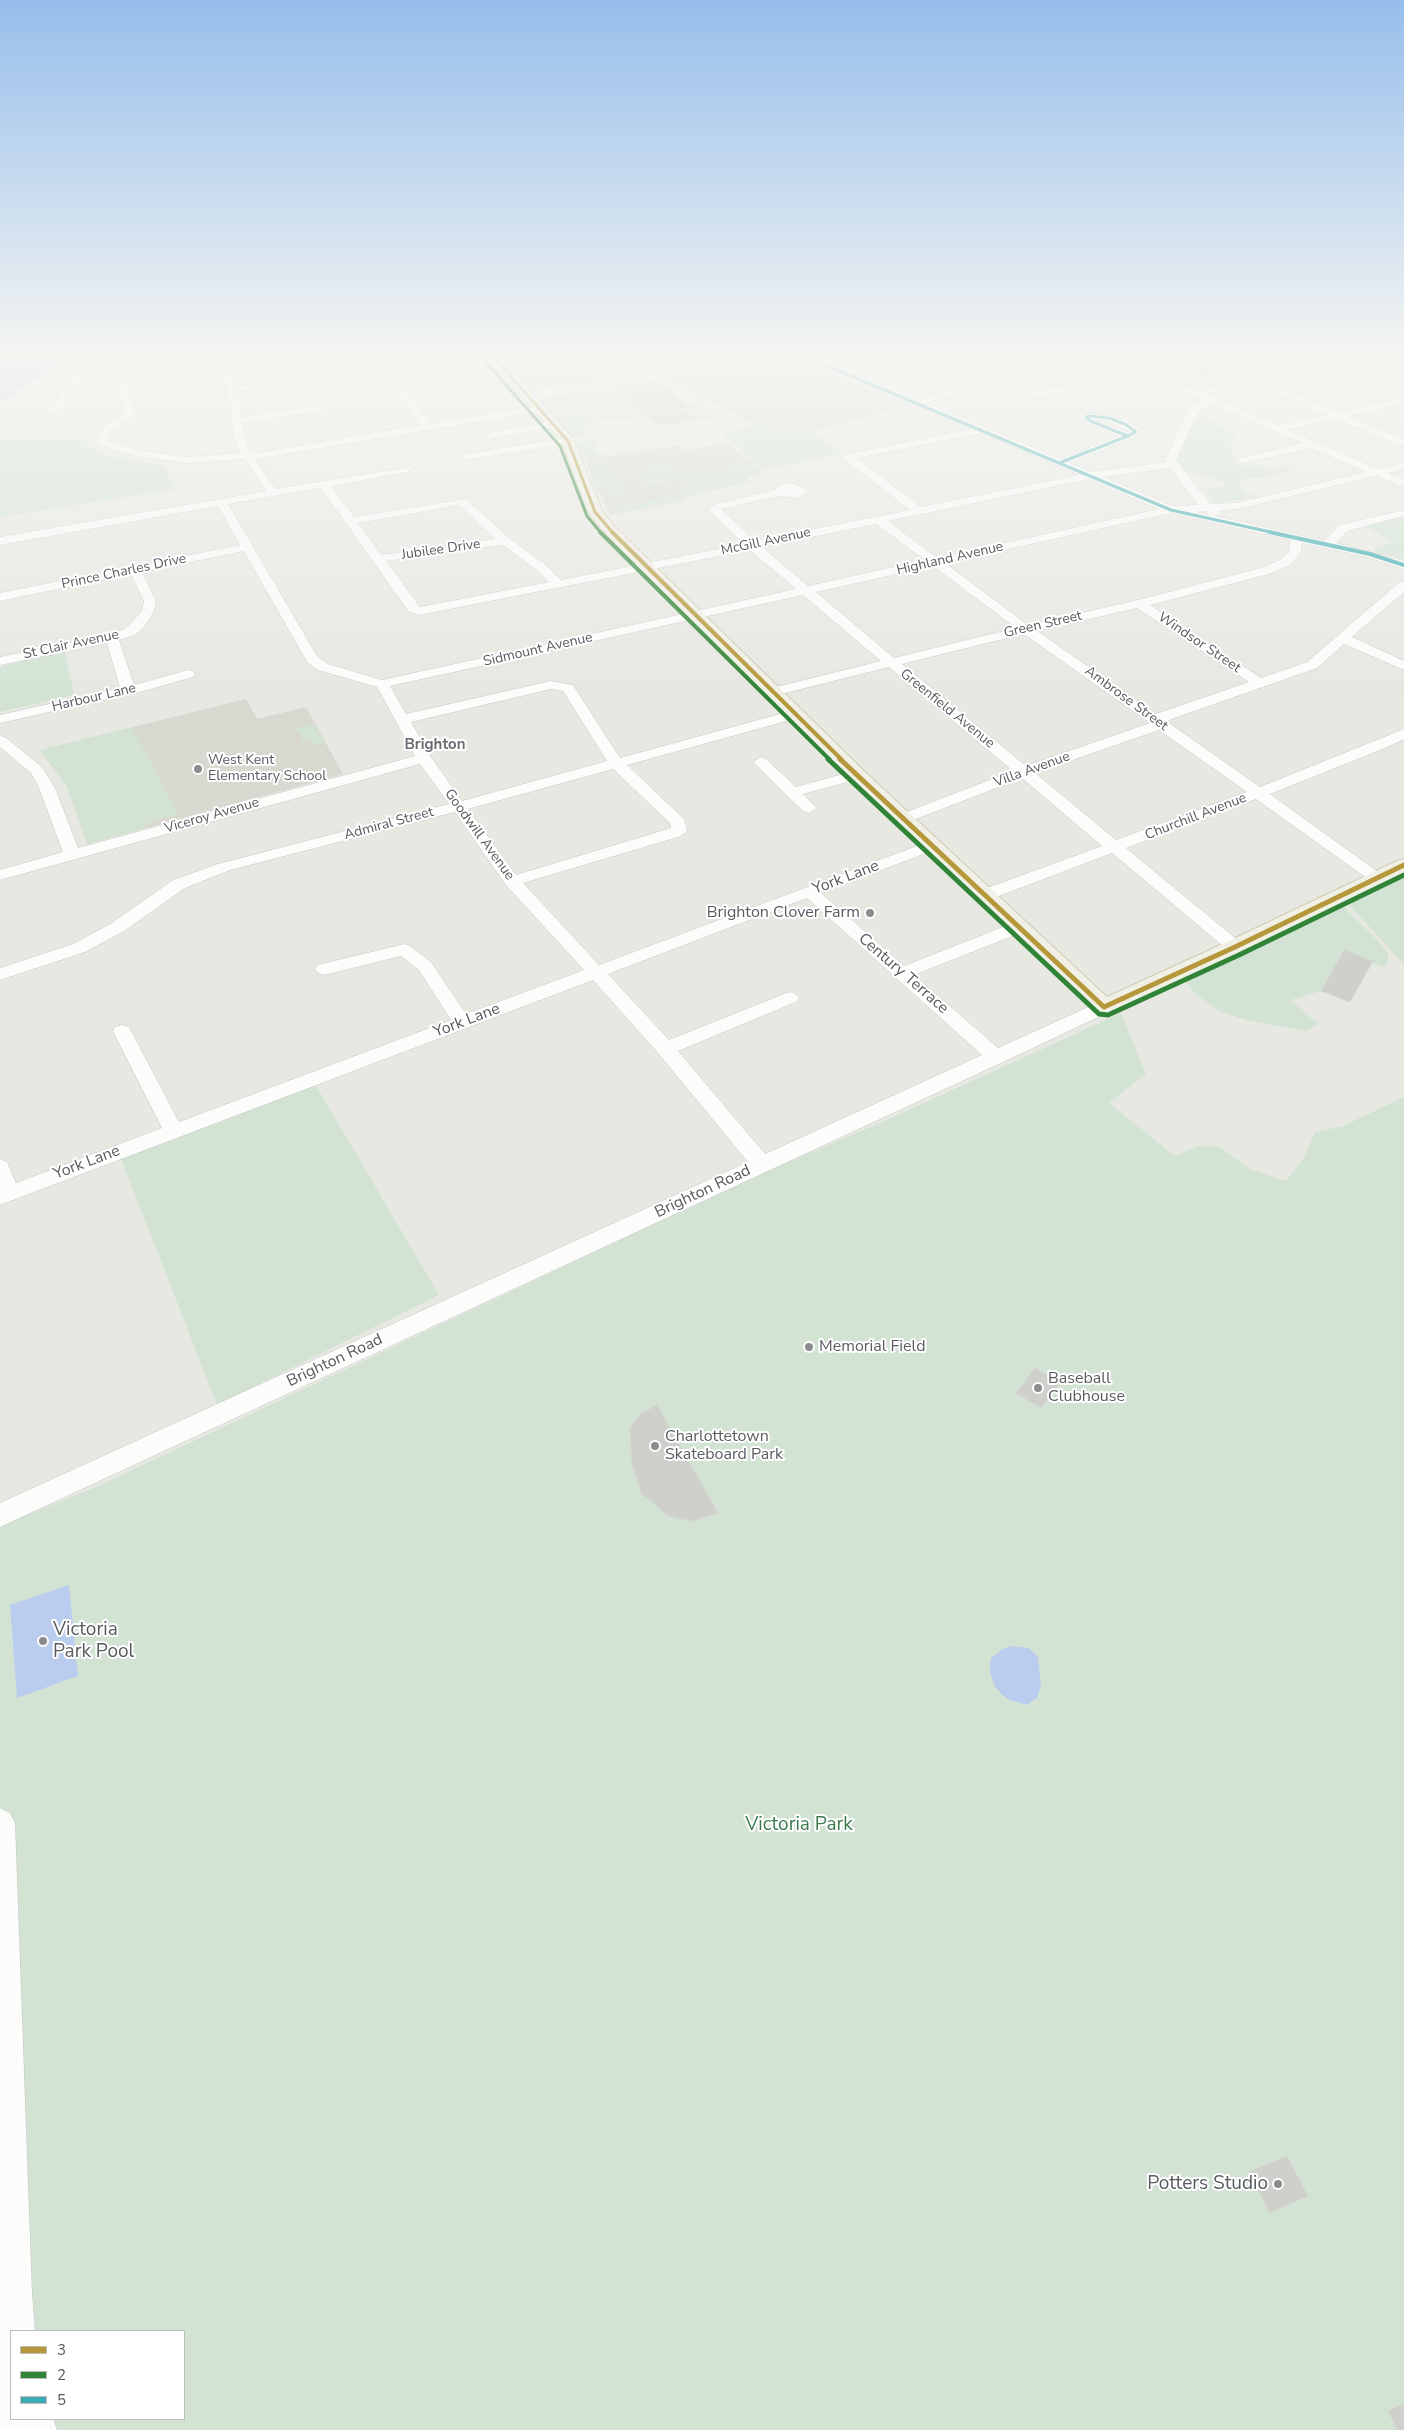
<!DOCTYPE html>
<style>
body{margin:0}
#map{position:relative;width:1404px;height:2430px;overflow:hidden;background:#e8e8e3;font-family:"Nunito Sans",sans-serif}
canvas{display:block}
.legend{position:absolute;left:10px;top:2330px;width:175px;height:90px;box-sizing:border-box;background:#fff;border:1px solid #bdbdbf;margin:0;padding:6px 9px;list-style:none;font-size:15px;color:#595b60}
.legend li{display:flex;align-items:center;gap:10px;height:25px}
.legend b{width:25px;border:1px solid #bdbdbf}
</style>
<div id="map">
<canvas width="1404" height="2430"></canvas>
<ul class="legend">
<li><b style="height:6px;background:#b6983b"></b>3</li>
<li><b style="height:6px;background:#308437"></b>2</li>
<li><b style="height:6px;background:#3cacb2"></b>5</li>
</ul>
</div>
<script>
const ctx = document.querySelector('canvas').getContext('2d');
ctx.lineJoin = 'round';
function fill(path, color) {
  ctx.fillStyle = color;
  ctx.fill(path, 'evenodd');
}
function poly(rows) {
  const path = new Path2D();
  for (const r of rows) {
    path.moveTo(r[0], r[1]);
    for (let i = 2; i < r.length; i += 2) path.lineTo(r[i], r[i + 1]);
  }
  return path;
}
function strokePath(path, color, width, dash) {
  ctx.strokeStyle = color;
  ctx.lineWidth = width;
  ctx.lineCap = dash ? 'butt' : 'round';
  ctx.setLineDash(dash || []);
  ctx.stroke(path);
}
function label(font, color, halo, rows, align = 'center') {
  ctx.font = font + ' "Nunito Sans",sans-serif';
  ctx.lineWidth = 4;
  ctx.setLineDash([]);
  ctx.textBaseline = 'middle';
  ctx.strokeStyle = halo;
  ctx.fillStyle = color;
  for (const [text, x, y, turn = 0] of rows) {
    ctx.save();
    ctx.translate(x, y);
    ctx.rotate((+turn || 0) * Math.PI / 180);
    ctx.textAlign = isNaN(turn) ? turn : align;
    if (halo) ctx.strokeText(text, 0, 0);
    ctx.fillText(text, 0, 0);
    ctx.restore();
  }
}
fill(poly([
 [790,353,800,361,872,392,884,394,910,405,811,431,755,425,661,376,727,360],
 [729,443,763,474,746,478,751,482,687,496,683,501,610,515,585,460,680,445,685,450],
 [246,699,257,719,306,707,343,774,87,844,67,786,40,750]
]), '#d8d8d1');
fill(poly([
 [494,352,771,352,776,355,727,360,661,376,645,374,529,391],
 [1282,352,1289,352,1299,357,1326,352,1354,352,1311,361,1322,366,1315,367],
 [793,355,813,366,804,370,788,361,749,372,744,370],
 [816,367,828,373,795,381,770,372,774,371,781,374,796,370,801,372],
 [831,374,872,392,894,398,883,400,854,396,841,399,840,398,856,393,835,385,817,389,821,393,817,394,802,390,808,388,799,383],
 [596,389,608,393,619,391,650,421,635,423,632,420,616,421,613,419,583,424,585,426,583,429,588,435,574,437,571,437,537,400],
 [697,404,722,417,694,422,690,420,694,419,677,409],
 [1199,414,1236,436,1232,442,1230,450,1240,465,1255,465,1268,469,1281,467,1290,468,1292,471,1265,477,1244,479,1239,485,1242,489,1258,497,1215,503,1201,488,1220,487,1229,484,1200,475,1189,474,1177,460,1182,441],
 [755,425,811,431,843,454,762,469,722,433],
 [0,440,84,440,90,448,107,456,163,465,175,489,0,517],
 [593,441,598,445,593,446,602,455,607,455,610,457,582,460,573,445,578,442],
 [748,459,763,474,746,478,751,482,687,496,683,501,610,515,621,504,679,496,676,490,689,487,680,476,681,480,647,485,632,469,667,464,679,474,734,466,731,462],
 [604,465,622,485,620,485,627,494,615,495,609,489,597,491,588,468],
 [1404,517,1404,559,1375,552,1376,548,1394,542,1364,526],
 [65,651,74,695,0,712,0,667],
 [314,724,325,742,313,745,309,739,303,740,299,733,296,733,293,729],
 [132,727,178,814,151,821,142,829,87,844,67,786,40,750],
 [1404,877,1404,964,1348,904],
 [1341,904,1378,941,1388,954,1388,962,1383,967,1372,963,1373,960,1344,950,1321,991,1291,1000,1318,1024,1306,1031,1246,1020,1219,1011,1195,993,1182,978],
 [1121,1013,1146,1074,1109,1103,1175,1156,1198,1146,1220,1147,1250,1169,1286,1181,1305,1156,1315,1132,1343,1126,1404,1097,1404,2430,0,2430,0,1526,96,1487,756,1176,889,1119],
 [11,2331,184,2331,184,2419,11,2419],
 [315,1084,439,1295,217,1405,120,1156]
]), '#d2e3d4');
fill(poly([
 [0,352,72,352,74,354,0,403],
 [69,1585,78,1676,17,1698,10,1605],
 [1012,1646,1029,1648,1038,1657,1041,1686,1037,1698,1027,1705,1007,1699,995,1687,990,1672,991,1658,1003,1649]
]), '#bbcdef');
const building = poly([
 [1153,352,1235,352,1265,366,1202,378,1153,352],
 [937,359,948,362,974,363,963,375,946,374,940,376,926,370,929,364,937,359],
 [651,382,661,383,690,407,677,409,695,419,671,425,665,422,654,424,616,387,651,382],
 [1344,950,1373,961,1350,1002,1321,991,1344,950],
 [1035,1368,1060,1383,1041,1408,1016,1393,1035,1368],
 [657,1405,718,1513,691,1521,668,1516,641,1493,632,1464,630,1428,640,1414,657,1405],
 [1287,2156,1308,2196,1270,2213,1249,2172,1287,2156],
 [1404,2403,1404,2430,1397,2430,1388,2411,1404,2403]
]);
fill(building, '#cfcfcc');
strokePath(building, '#d7d7d2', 1);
const minor = poly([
 [210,352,220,352,221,355,263,352,224,360,236,387,387,366,431,424,543,405,543,409,526,414,255,459,276,489,411,467,413,469,407,472,331,486,354,517,466,499,509,538,546,565,561,580,744,544,711,512,709,510,712,505,775,490,778,486,791,483,809,490,802,497,798,498,779,496,721,509,755,541,910,510,844,459,844,455,972,429,789,352,802,352,918,400,1040,356,1056,352,1074,352,1046,360,927,403,1060,459,1119,436,1086,423,1081,417,1082,415,1089,413,1113,416,1129,422,1140,430,1140,434,1132,438,1069,463,1092,472,1166,462,1165,460,1184,419,1192,407,1202,400,1148,377,1022,399,1017,396,1022,393,1139,372,1096,352,1109,352,1196,390,1387,355,1389,357,1384,360,1268,382,1338,412,1404,398,1404,404,1348,416,1404,440,1404,447,1336,419,1287,429,1378,469,1404,463,1404,469,1388,473,1404,480,1404,487,1376,476,1237,509,1218,511,1220,513,1215,516,1325,541,1339,525,1404,510,1404,516,1347,531,1336,543,1404,561,1404,569,1367,557,1302,543,1301,552,1290,565,1269,574,1150,605,1261,678,1307,662,1400,582,1404,581,1404,592,1352,637,1404,661,1404,670,1344,644,1317,668,1166,721,1260,787,1404,729,1404,739,1383,749,1270,794,1385,877,1383,881,1371,881,1256,799,1126,848,1241,943,1244,947,1241,951,1229,951,1112,853,991,899,979,899,977,895,979,891,1102,846,1022,778,911,821,899,821,897,818,899,815,1013,771,889,667,773,696,768,695,766,692,768,689,881,661,803,595,390,686,406,714,551,681,573,685,620,758,791,711,801,711,803,714,801,717,627,765,684,819,687,830,685,833,678,837,523,883,599,965,933,840,939,842,941,845,939,848,821,893,904,966,1013,923,1025,923,1028,927,1025,931,914,975,998,1048,1097,1003,1104,1001,1111,1003,1113,1007,1111,1011,1003,1062,0,1527,0,1503,748,1162,659,1054,593,980,0,1205,0,1159,7,1162,16,1183,162,1128,113,1031,115,1027,122,1025,129,1027,179,1122,451,1020,419,970,401,956,324,975,318,973,315,969,318,965,404,944,410,946,431,962,466,1014,584,970,506,885,455,812,230,870,185,888,124,931,85,952,0,980,0,968,73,944,112,923,173,880,218,864,449,804,420,764,0,880,0,870,63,852,39,788,31,773,0,747,0,736,5,737,42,767,55,788,78,848,415,756,377,687,318,670,307,662,244,551,142,572,156,601,154,611,144,627,135,635,119,640,134,685,188,670,193,671,195,674,193,677,140,692,0,723,0,715,120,688,107,643,0,665,0,657,109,635,125,629,142,611,144,601,131,574,0,601,0,593,240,545,218,506,0,545,0,537,266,491,245,459,189,463,140,457,101,446,96,439,103,427,123,415,126,410,114,376,83,380,58,411,54,412,49,409,71,382,31,388,26,385,31,382,212,356,210,352],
 [215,361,228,390,232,419,231,421,237,447,241,453,189,457,141,451,109,442,106,439,112,429,131,419,136,410,123,375,178,367,189,383,192,384,197,381,187,365,215,361],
 [381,371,421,425,263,452,251,453,247,447,243,423,320,411,325,408,320,405,242,417,238,392,381,371],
 [1257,384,1326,415,1277,425,1216,399,1215,396,1206,394,1257,384],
 [1210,403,1302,443,1240,458,1240,462,1244,463,1311,448,1366,472,1237,503,1210,504,1176,460,1194,419,1200,411,1210,403],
 [1096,420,1107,421,1129,432,1128,432,1096,420],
 [982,433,1079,475,921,507,857,458,982,433],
 [1171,468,1198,505,1172,506,1103,477,1171,468],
 [1089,479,1159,509,937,558,888,521,1089,479],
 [321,488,409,612,419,615,750,550,796,589,382,680,328,664,317,656,228,504,321,488],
 [459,505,496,539,381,555,358,523,459,505],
 [1205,511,1209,515,1196,512,1205,511],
 [1171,513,1291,540,1289,551,1282,559,1261,568,1138,600,1028,625,945,563,1171,513],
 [876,524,925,560,808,586,762,547,876,524],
 [503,545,538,571,549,582,420,607,386,561,503,545],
 [933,566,1016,628,894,658,816,592,933,566],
 [1137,608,1249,682,1156,714,1037,631,1137,608],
 [1024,634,1150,723,1026,766,902,664,1024,634],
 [551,689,563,691,607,761,462,801,431,757,411,722,551,689],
 [1159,730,1247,792,1116,840,1035,773,1159,730],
 [613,769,670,823,671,828,516,875,468,809,613,769],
 [807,898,982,1055,765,1154,678,1051,796,1002,799,998,796,994,790,992,784,994,669,1040,608,974,807,898],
 [420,352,441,352,424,357,421,356,420,352],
 [555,421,559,422,559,426,488,439,483,436,488,433,555,421],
 [568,438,573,441,572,443,465,460,460,457,465,454,568,438],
 [761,757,766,759,796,787,857,770,865,775,862,778,803,794,817,808,809,813,803,811,756,765,753,762,761,757],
 [0,1808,10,1813,15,1823,32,2293,35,2331,11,2331,11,2419,53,2419,57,2430,0,2430,0,1808]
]);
const major = poly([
 [483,352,496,352,573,438,602,511,615,527,864,771,1107,997,1227,942,1397,861,1404,859,1404,873,1243,952,1112,1012,1104,1015,1096,1012,850,779,605,533,588,512,562,442,483,352],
 [1368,352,1385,352,1404,361,1404,369,1368,352]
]);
strokePath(minor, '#c5c5c5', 1);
strokePath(major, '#ceccb4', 2);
fill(minor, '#fcfcfb');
fill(major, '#f0f0e6');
strokePath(poly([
 [489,352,568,441,595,512,613,533]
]), '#b6983b', 3);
strokePath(poly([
 [612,532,842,760]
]), '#b6983b', 4);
strokePath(poly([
 [840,759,1104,1007,1235,947,1404,865]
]), '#b6983b', 5);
strokePath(poly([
 [482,358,560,446,587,516,601,533]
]), '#308437', 3);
strokePath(poly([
 [600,532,830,760]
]), '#308437', 4);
strokePath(poly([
 [828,759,1099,1014,1108,1015,1239,955,1404,875]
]), '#308437', 5);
strokePath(poly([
 [794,352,1171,510,1275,533],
 [1089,416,1109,418,1125,424,1136,432,1128,436,1090,421,1086,417,1089,416],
 [1059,463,1128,436]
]), '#3cacb2', 3);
strokePath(poly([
 [1269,532,1370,554,1404,565]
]), '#3cacb2', 4);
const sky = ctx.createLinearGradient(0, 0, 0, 693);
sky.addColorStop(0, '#96beeb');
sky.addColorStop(0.51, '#f5f5f2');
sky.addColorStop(1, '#f5f5f200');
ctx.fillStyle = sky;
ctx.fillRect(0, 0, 1404, 693);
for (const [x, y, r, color] of [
 [198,769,5,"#8b8c8e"],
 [870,913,5,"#8b8c8e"],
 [809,1347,5,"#8b8c8e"],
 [1038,1388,5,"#8b8c8e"],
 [655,1446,5,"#8b8c8e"],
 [43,1641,5,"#8b8c8e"],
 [1278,2184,5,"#8b8c8e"]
]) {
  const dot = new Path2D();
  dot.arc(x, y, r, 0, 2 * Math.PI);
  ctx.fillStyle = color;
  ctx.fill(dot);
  strokePath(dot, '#fff', 2);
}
label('14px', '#595b60', '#fff', [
 ["McGill Avenue",766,542,-12],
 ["Jubilee Drive",441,550,-8],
 ["Highland Avenue",950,559,-13],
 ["Prince Charles Drive",124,572,-12],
 ["Green Street",1043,625,-13],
 ["Windsor Street",1199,643,34],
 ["St Clair Avenue",71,645,-12],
 ["Sidmount Avenue",538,650,-13],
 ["Harbour Lane",94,698,-13],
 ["Ambrose Street",1126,699,36],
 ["Greenfield Avenue",947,709,39],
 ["Villa Avenue",1032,770,-20],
 ["Viceroy Avenue",212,816,-16],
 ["Churchill Avenue",1196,817,-21],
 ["Admiral Street",389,824,-15],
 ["Goodwill Avenue",479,835,54]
]);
label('14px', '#595b60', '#fff', [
 ["West Kent",208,761],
 ["Elementary School",208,777]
], 'left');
label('bold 15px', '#6b6d72', '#fff', [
 ["Brighton",435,745]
]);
label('16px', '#595b60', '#fff', [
 ["York Lane",846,878,-21],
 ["Century Terrace",903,974,41],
 ["York Lane",467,1021,-21],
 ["York Lane",87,1163,-21],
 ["Brighton Road",703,1192,-25],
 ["Brighton Road",335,1361,-25]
]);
label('16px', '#595b60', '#fff', [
 ["Brighton Clover Farm",860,913,"right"],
 ["Memorial Field",819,1347],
 ["Baseball",1048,1379],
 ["Clubhouse",1048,1397],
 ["Charlottetown",665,1437],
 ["Skateboard Park",665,1455]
], 'left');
label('19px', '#595b60', '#fff', [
 ["Victoria",53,1630],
 ["Park Pool",53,1652],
 ["Potters Studio",1268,2184,"right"]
], 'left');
label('19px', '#3d7b4e', '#fff', [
 ["Victoria Park",799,1825]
]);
</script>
